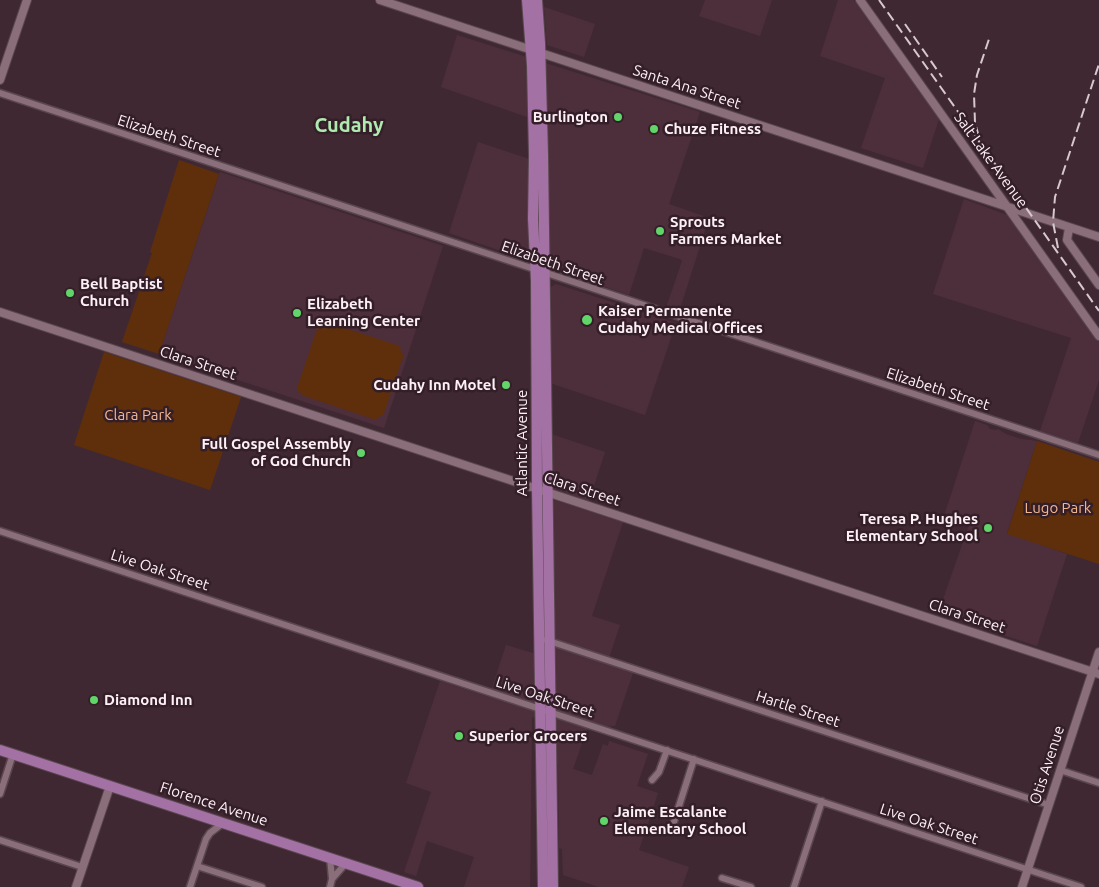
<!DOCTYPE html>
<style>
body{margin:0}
canvas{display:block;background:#3f2832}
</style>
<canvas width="1099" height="887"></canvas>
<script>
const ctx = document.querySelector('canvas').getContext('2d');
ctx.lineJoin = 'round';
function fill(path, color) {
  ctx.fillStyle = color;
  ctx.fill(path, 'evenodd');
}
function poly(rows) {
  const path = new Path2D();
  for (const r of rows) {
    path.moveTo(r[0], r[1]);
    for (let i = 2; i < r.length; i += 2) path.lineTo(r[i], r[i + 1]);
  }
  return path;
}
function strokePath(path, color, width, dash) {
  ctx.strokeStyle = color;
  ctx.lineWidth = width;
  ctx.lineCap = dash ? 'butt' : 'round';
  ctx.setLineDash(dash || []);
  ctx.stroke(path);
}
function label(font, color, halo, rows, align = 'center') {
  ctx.font = font + ' Ubuntu,sans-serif';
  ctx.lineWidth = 5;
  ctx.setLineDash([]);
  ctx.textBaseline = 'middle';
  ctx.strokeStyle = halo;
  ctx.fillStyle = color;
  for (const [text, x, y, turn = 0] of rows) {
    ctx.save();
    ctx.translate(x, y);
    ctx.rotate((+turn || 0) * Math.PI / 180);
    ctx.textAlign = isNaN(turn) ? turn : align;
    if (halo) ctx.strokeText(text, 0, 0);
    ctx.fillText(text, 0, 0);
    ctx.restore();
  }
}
fill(poly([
 [705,0,772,0,760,36,699,16],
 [838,0,854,0,939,119,923,168,861,148,885,78,820,56],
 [544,7,595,24,584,57,547,45],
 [457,35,700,112,669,204,709,218,679,312,666,308,682,261,680,259,644,248,629,295,449,233,478,142,547,165,547,124,441,87],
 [220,172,443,246,384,428,159,354],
 [964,199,1007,215,1099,342,1099,380,1078,443,1040,431,1071,338,933,294],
 [556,284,676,323,645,415,550,383,550,290,551,287],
 [975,421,987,425,990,429,996,430,998,429,1006,434,1021,439,1037,441,1007,533,1067,554,1037,646,976,626,973,622,939,611,970,522,945,513],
 [551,434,605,452,589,501,552,488],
 [554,501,557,501,623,522,592,616,620,625,607,664,633,673,615,726,587,729,573,769,592,775,603,744,608,746,609,741,648,754,637,786,658,793,639,850,689,867,682,887,599,887,563,875,562,849,559,848,558,764,554,763,555,724,532,717,530,887,464,887,474,857,427,841,416,876,404,872,431,792,406,783,440,681,489,697,506,645,553,659,552,503]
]), '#4d2f3c');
fill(poly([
 [179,160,219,174,159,354,122,342,152,253,150,252],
 [326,322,400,346,401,353,404,354,383,416,381,415,376,420,301,395,302,393,298,392,297,388,318,326,320,327],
 [104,352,241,397,210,490,74,445],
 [1037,441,1099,462,1099,564,1007,534]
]), '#5f2f0b');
const minor = poly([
 [0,93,1099,455],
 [0,531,1081,887],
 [546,640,1049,805],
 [1060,770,1099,783],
 [652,780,659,772,667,750],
 [0,794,13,754],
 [672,828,694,759],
 [0,840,82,867],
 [330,858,332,879],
 [197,866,262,887],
 [722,878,751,887],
 [190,887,206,839,210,833,223,823],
 [330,887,332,879,346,863],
 [794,887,822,801]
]);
const tertiary = poly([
 [380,0,1099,237],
 [860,0,1099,336],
 [0,80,27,0],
 [1069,228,1067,240,1099,285],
 [0,312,1099,674],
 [76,887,110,786],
 [1022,887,1099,652]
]);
const primary = poly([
 [527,0,532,65,534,155,533,219,536,281,537,489,543,887],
 [537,0,540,43,543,155,553,887],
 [0,750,418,887]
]);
strokePath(minor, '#59464f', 9);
strokePath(tertiary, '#59464f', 10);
strokePath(primary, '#59464f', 12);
strokePath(minor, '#8a6e7a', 6);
strokePath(tertiary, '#8a6e7a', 8);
strokePath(primary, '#a371a3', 10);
strokePath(poly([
 [879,0,1099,311],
 [905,24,942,77],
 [979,137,975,123,974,94,977,75,990,36],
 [1058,248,1053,222,1055,197,1099,64]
]), '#d6c8ce', 2, [10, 5]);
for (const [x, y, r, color] of [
 [618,117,5,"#61d46a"],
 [654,129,5,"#61d46a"],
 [660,231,5,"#61d46a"],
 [70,293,5,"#61d46a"],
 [297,313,5,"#61d46a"],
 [587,320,6,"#61d46a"],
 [506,385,5,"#61d46a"],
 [361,453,5,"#61d46a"],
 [988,528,5,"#61d46a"],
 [94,700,5,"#61d46a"],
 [459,736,5,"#61d46a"],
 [604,821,5,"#61d46a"]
]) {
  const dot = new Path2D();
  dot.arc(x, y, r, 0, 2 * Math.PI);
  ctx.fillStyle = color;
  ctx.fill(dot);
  strokePath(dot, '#341e28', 2);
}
label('15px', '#fdf1f6', '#341e28', [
 ["Santa Ana Street",687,87,18],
 ["Elizabeth Street",169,136,18],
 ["Salt Lake Avenue",991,160,54],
 ["Elizabeth Street",553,263,19],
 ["Clara Street",198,363,18],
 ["Elizabeth Street",938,389,18],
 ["Atlantic Avenue",522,443,-90],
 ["Clara Street",582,489,18],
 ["Live Oak Street",160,570,18],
 ["Clara Street",967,616,18],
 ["Live Oak Street",545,697,18],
 ["Hartle Street",798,709,18],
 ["Otis Avenue",1047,765,-72],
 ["Florence Avenue",214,804,18],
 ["Live Oak Street",929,824,18]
]);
label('bold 15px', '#fdf1f6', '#341e28', [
 ["Burlington",608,117,"right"],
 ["Chuze Fitness",664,129],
 ["Sprouts",670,222],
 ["Farmers Market",670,239],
 ["Bell Baptist",80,284],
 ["Church",80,301],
 ["Elizabeth",307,304],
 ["Learning Center",307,321],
 ["Kaiser Permanente",598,311],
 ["Cudahy Medical Offices",598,328],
 ["Cudahy Inn Motel",496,385,"right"],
 ["Full Gospel Assembly",351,444,"right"],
 ["of God Church",351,461,"right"],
 ["Teresa P. Hughes",978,519,"right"],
 ["Elementary School",978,536,"right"],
 ["Diamond Inn",104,700],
 ["Superior Grocers",469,736],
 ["Jaime Escalante",614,812],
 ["Elementary School",614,829]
], 'left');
label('15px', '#f2b691', '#341e28', [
 ["Clara Park",138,415],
 ["Lugo Park",1058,508]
]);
label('bold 20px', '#afeab0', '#341e28', [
 ["Cudahy",349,125]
]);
</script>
